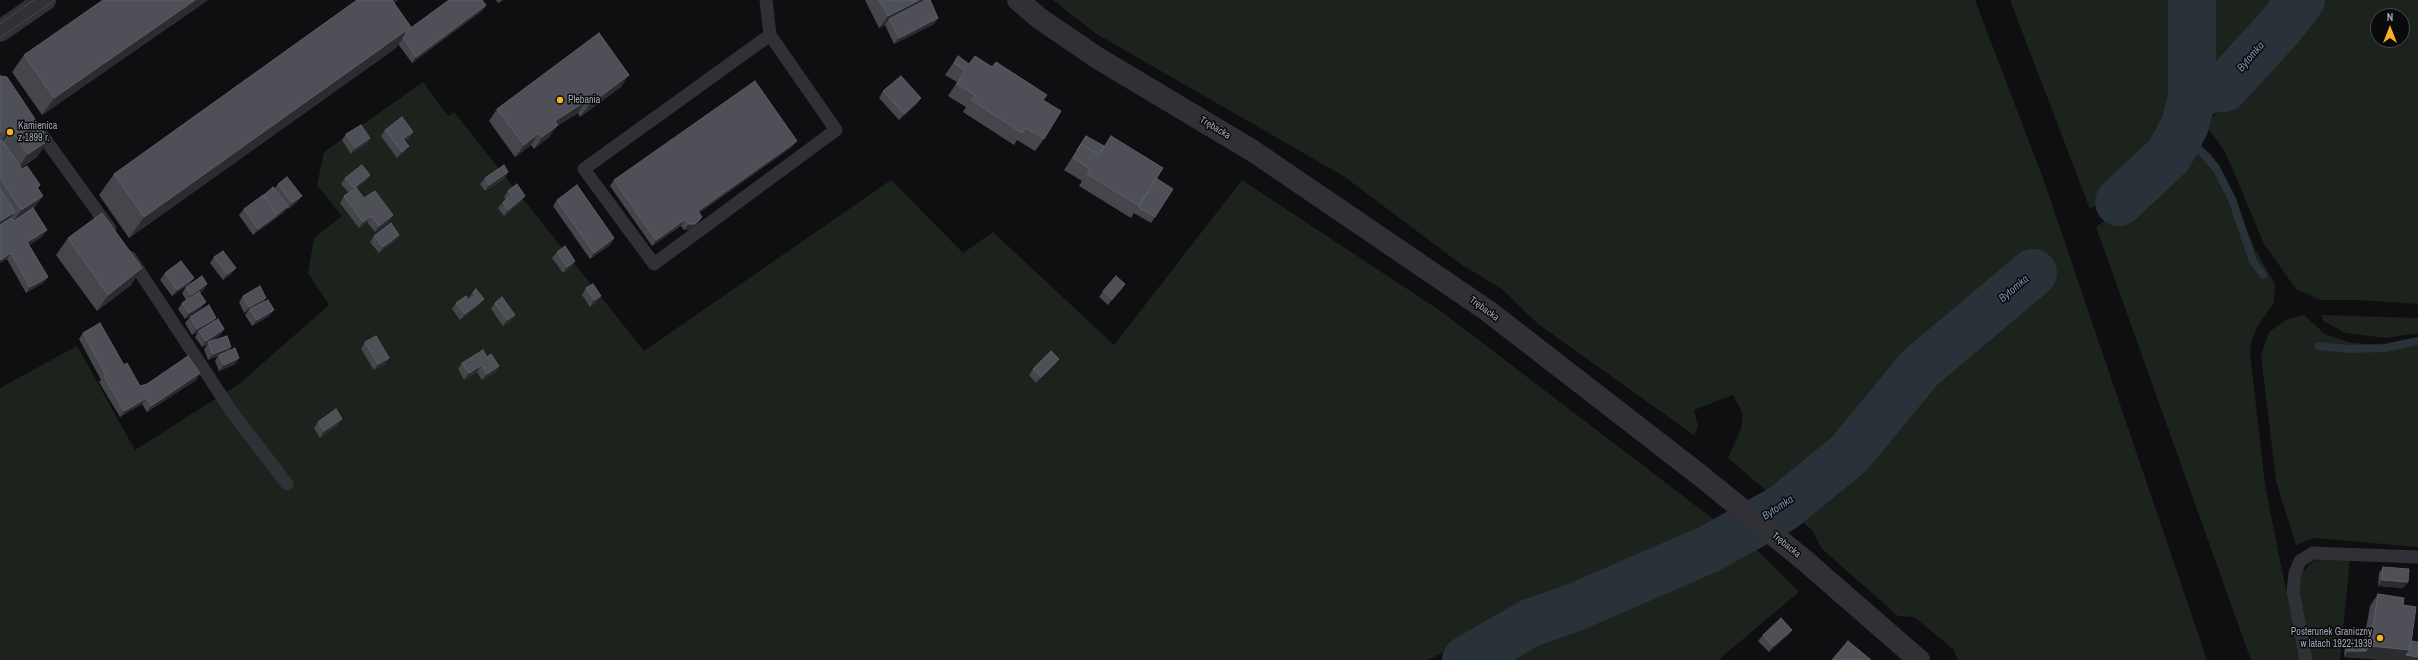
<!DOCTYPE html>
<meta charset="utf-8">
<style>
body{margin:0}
#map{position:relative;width:2418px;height:660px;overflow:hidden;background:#0f0f11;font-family:"Archivo Narrow",sans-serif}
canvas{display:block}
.north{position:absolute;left:2370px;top:8px;width:40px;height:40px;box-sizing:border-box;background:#0a0a0c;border:1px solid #46484e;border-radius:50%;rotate:0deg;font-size:11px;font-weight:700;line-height:16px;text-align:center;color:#a0a5b2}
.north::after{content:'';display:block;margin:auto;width:14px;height:18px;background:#f8b320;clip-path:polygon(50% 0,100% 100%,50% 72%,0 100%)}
</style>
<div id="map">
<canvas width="2418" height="660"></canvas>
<div class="north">N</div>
</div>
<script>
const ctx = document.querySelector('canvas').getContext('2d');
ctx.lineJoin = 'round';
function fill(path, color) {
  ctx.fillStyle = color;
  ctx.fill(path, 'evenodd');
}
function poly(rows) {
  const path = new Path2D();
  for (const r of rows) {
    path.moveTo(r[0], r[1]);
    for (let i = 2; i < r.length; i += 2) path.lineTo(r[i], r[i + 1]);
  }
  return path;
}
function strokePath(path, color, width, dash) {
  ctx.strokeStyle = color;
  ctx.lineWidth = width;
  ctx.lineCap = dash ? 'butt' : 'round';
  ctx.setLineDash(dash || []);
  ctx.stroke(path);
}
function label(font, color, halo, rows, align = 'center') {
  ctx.font = font + ' "Archivo Narrow",sans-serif';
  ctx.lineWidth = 3;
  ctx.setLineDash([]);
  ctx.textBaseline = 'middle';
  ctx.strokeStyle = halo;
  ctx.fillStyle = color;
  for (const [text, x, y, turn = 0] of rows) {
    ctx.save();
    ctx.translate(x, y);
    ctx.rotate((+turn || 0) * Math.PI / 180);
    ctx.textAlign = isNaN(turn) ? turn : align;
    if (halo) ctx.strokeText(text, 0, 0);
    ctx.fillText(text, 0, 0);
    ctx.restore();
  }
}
fill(poly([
 [1053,0,1975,0,2044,181,2207,660,1958,660,1953,649,1914,617,1898,616,1821,548,1813,531,1728,458,1741,429,1743,414,1733,395,1694,410,1698,427,1694,435,1538,324,1502,289,1462,265,1345,177,1095,33],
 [2010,0,2168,0,2187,44,2186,96,2178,122,2156,154,2118,191,2090,209],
 [2201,0,2277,0,2218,73,2208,72,2203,60],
 [2317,0,2418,0,2418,304,2357,300,2321,300,2296,289,2264,244,2231,165,2222,147,2205,125],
 [2378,16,2402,16,2402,40,2378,40],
 [423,82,448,116,454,112,644,351,891,180,963,253,993,232,1114,345,1242,180,1442,312,1721,525,1507,618,1428,660,0,660,0,388,77,346,135,450,239,384,329,305,308,273,314,238,342,216,317,185,324,152],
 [2186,137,2212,155,2217,163,2254,247,2275,284,2274,302,2258,326,2252,339,2250,353,2265,485,2300,660,2251,660,2096,227,2125,206,2175,157],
 [2304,315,2325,334,2348,342,2385,346,2418,341,2418,547,2313,538,2296,545,2276,481,2261,355,2269,332,2287,319],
 [2322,315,2418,318,2418,333,2385,338,2346,333,2323,321],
 [1747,540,1799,592,1718,660,1486,660,1533,633,1627,597],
 [2334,558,2350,559,2340,660,2311,660,2298,589,2300,578,2303,571,2314,561]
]), '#1c231d');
strokePath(poly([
 [2173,0,2193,45],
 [2177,141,2191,143,2202,152,2216,168,2232,199,2253,261,2263,275],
 [2319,346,2348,349,2385,348,2418,341]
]), '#293239', 8);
strokePath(poly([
 [2192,98,2211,88,2224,88,2279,28,2301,0],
 [2119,202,2169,155,2185,125,2192,98,2192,0],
 [1466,660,1530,623,1573,608,1709,549,1783,508,1849,454,1920,368,2033,273]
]), '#293239', 48);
strokePath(poly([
 [766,0,770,35,836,130,654,264,584,169,770,35],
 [37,128,110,229],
 [130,257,232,412,287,484],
 [2306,660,2293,591,2295,573,2300,561,2313,553,2418,557]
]), '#303136', 13);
strokePath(poly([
 [1018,0,1039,18,1096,57,1253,151,1488,311,1701,476,1803,559,1919,660],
 [0,31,45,0]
]), '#303136', 22);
strokePath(poly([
 [0,24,34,0],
 [0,38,55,0]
]), '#47494f', 1);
fill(poly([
 [208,0,42,115,12,72,24,55],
 [357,0,398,0,394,3,411,27,408,30,486,5,482,11,412,63,398,44,396,48,129,238,99,195,114,174],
 [496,0,503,0,498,3],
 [865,0,930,0,938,18,934,24,894,44,885,25,879,28],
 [958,56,969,64,975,56,1043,100,1044,139,1035,151,1017,140,1014,145,963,112,966,107,948,96,957,82,945,75],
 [0,76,37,157,21,168,40,185,38,188,34,209,43,236,29,245,48,277,43,283,26,293,7,259,0,263],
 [621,87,580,117,578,113,557,126,549,137,534,149,531,145,515,157,489,121,497,109],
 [883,91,917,104,899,120,879,98],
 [385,130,413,132,409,138,405,141,404,152,397,158,381,136],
 [346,134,370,138,366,144,351,154,342,140],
 [1086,136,1104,146,1111,136,1156,178,1155,217,1151,223,1134,213,1131,218,1079,186,1082,181,1064,170],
 [792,147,699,213,702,217,698,223,690,230,684,230,681,226,652,246,610,186,614,180],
 [508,172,504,179,485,191,480,184,485,178],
 [345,178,366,181,357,188,364,198,389,222,375,232,367,222,359,228,340,203,344,196,349,193,341,184],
 [278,184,302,196,297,202,288,209,287,208,284,212,253,235,239,215,244,209,264,195,275,188],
 [508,191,521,202,504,216,498,208,503,202,506,200,504,197],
 [557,200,614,238,610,245,590,259,553,206],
 [374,236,395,241,379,253,370,242],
 [68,238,131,285,97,311,56,255],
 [557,252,575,261,571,267,563,273,552,258],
 [214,257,236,268,231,274,223,280,210,263],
 [165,273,194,278,189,284,172,296,160,280],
 [1125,284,1121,290,1108,305,1099,297,1103,291],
 [186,287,203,291,200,293,206,302,201,308,185,319,178,309,182,303,186,300,182,293],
 [586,288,597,302,590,307,582,295],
 [473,292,484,299,479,305,460,320,452,309,456,303,470,299,469,298],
 [243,296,264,302,269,316,252,326,245,315,248,311,244,313,239,302],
 [495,303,511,321,503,326,491,309],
 [190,317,213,321,224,329,220,335,210,342,229,351,239,358,235,364,219,371,215,361,218,356,208,360,204,349,208,344,202,347,195,337,198,332,192,335,185,323],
 [83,333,140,386,200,373,196,380,147,412,142,404,120,417,99,382,101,380,79,339],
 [365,342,389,358,385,364,374,370,361,349],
 [487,357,499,366,495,373,482,380,477,372,464,380,458,369,462,363],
 [1059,359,1054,365,1036,383,1029,375,1033,369],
 [318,422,338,425,320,438,314,428],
 [2383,567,2408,582,2403,588,2378,586,2379,573],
 [2378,594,2403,605,2411,641,2418,660,2385,660,2344,657,2345,645,2349,639,2364,640,2370,606],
 [1792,630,1787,636,1769,652,1758,641,1763,635]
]), '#45464c');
fill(poly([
 [195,0,208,0,42,115,54,98],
 [393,0,398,0,377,14],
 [919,0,925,0,919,7,889,19,885,25,879,28,888,16],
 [486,5,482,11,412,63,416,57],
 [938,18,934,24,894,44,899,38],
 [411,27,396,48,129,238,144,217],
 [629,75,621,87,580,117,589,105],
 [921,98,917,104,899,120,904,114],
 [586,101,578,113,557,126,549,137,534,149,542,137,555,121],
 [11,130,0,146,0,142,6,134],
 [413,132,409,138,399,145,403,139],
 [539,133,531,145,515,157,524,145],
 [370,138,366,144,351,154,355,148],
 [49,140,37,157,16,171,28,154],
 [797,141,792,147,693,217,698,211],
 [409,146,404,152,397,158,402,152],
 [508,172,504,179,485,191,489,185],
 [370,175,366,181,349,194,354,188],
 [43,196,31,213,9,227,21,210],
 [302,196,297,202,288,209,292,203],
 [525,196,521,202,504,216,508,210],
 [288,206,284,212,274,220,278,214],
 [15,212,7,224,0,228,0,221],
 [277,215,273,221,253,235,258,229],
 [393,215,389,222,375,232,379,226],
 [372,216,367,222,359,228,363,222],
 [702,217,698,223,690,230,684,230,689,224],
 [686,219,681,226,652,246,656,240],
 [47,230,43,236,23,249,27,242],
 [399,235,395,241,379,253,383,247],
 [614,238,610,245,590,259,594,253],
 [11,253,7,259,0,263,0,260],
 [575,261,571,267,563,273,567,267],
 [142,268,131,285,97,311,108,295],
 [236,268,231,274,223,280,227,274],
 [48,277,43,283,26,293,30,287],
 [194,278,189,284,172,296,177,290],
 [207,284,203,291,187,301,191,295],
 [1125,284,1121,290,1108,305,1112,299],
 [601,296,597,302,590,307,594,300],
 [266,298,262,304,250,309,248,311,244,313,249,307],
 [484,299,479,305,460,320,465,314],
 [206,302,201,308,185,319,189,313],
 [274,310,269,316,252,326,257,320],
 [515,315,511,321,503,326,507,320],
 [216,318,212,324,199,331,198,332,192,335,197,329],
 [224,329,220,335,202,347,206,341],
 [231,347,227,354,219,355,218,356,208,360,213,354],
 [239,358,235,364,219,371,224,365],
 [389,358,385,364,374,370,378,364],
 [1059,359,1054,365,1036,383,1041,377],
 [482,365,477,372,464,380,469,373],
 [499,366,495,373,482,380,487,374],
 [200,373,196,380,147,412,151,406],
 [147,398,142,404,120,417,124,411],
 [342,419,338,425,320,438,324,431],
 [2382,580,2408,582,2403,588,2378,586],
 [1792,630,1787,636,1769,652,1773,646],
 [2370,646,2410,650,2403,660,2385,660,2344,657,2348,651,2366,651],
 [2406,655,2418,657,2418,660,2403,660]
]), '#2b2c30');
const building = poly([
 [103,0,195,0,54,98,24,55,103,0],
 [357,0,392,0,411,27,144,217,114,174,357,0],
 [449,0,482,0,486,5,416,57,403,38,408,30,449,0],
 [879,0,919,0,888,16,879,0],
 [925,0,930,0,938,18,899,38,889,19,924,1,925,0],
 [599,33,629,75,589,105,586,101,555,121,558,125,542,137,539,133,524,145,497,109,599,33],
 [958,56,969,64,975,56,992,67,996,62,1047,95,1043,100,1061,111,1044,139,1026,128,1022,133,971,100,975,95,957,84,965,70,954,63,958,56],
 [0,76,7,77,49,140,28,154,11,130,6,134,3,130,0,132,0,76],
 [901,76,921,98,904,114,883,91,901,76],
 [755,81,797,141,698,211,702,217,695,224,689,224,686,219,656,240,614,180,755,81],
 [402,117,413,132,403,139,409,146,402,152,385,130,402,117],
 [361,125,370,138,355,148,346,134,361,125],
 [1086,136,1104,146,1099,155,1081,144,1077,150,1086,136],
 [1111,136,1163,168,1139,206,1087,174,1090,169,1073,158,1081,144,1099,155,1111,136],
 [2,140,22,169,27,166,40,185,37,187,43,196,21,210,0,178,0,141,2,140],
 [362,165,370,175,354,188,345,178,362,165],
 [504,165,508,172,489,185,485,178,504,165],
 [287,177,302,196,292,203,278,184,287,177],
 [1156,178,1173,189,1155,217,1138,207,1156,178],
 [517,184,525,196,508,210,503,202,512,195,508,191,517,184],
 [577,185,614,238,594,253,557,200,577,185],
 [273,187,288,206,278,214,264,195,273,187],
 [356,188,364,198,375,191,393,215,379,226,372,216,363,222,344,196,356,188],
 [0,189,15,212,0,221,0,189],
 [263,195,277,215,258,229,244,209,263,195],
 [33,208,47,230,27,242,48,277,30,287,11,253,0,260,0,225,11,218,14,221,33,208],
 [102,213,142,268,108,295,68,238,102,213],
 [391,223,399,235,383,247,374,236,391,223],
 [565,246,575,261,567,267,557,252,565,246],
 [223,251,236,268,227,274,214,257,223,251],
 [181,261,194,278,177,290,165,273,181,261],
 [202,276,207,284,191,295,186,287,202,276],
 [1116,276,1125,284,1112,299,1103,291,1116,276],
 [593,284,601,296,594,300,586,288,593,284],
 [260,286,266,298,249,307,243,296,260,286],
 [476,289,484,299,465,314,456,303,466,296,469,300,476,295,473,292,476,289],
 [199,292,206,302,189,313,182,303,199,292],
 [502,297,515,315,507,320,495,303,502,297],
 [268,300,274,310,257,320,250,309,268,300],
 [209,305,216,318,197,329,190,317,209,305],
 [218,319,224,329,206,341,199,331,218,319],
 [100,323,124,365,127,363,140,386,147,384,188,356,200,373,151,406,147,398,124,411,104,376,106,375,83,333,100,323],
 [227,336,231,347,213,354,208,342,227,336],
 [376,336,389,358,378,364,365,342,376,336],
 [235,348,239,358,224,365,219,355,235,348],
 [483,350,487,357,491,354,499,366,487,374,482,365,469,373,462,363,483,350],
 [1051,351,1059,359,1041,377,1033,369,1051,351],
 [336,409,342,419,324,431,318,422,336,409],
 [2383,567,2409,569,2408,582,2382,580,2383,567],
 [2378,594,2404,598,2403,605,2416,607,2410,650,2370,646,2378,594],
 [1781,618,1792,630,1773,646,1763,635,1781,618],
 [2349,639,2365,640,2365,645,2367,645,2366,651,2348,651,2349,639],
 [1848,641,1871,660,1832,660,1848,641],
 [2411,641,2418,642,2418,657,2406,655,2410,650,2411,641]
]);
fill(building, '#4f5057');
strokePath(building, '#5b5e65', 1);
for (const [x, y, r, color] of [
 [560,100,4,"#f8b320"],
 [10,132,4,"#f8b320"],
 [2380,638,4,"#f8b320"]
]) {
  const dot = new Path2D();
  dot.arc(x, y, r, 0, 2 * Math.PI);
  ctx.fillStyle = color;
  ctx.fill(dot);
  strokePath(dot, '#0a0a0c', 1.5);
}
label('10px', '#a0a5b2', '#0a0a0c', [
 ["Plebania",568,100],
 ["Kamienica",18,126],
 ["z 1899 r.",18,138],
 ["Posterunek Graniczny",2372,632,"right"],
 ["w latach 1922-1939",2372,644,"right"]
], 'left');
label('10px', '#a0a5b2', '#0a0a0c', [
 ["Trębacka",1215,128,31],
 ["Trębacka",1484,309,36],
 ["Trębacka",1786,545,39]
]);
label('italic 11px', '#7493b0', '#0a0a0c', [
 ["Bytomka",2251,57,-49],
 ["Bytomka",2014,289,-40],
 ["Bytomka",1778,508,-33]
]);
</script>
